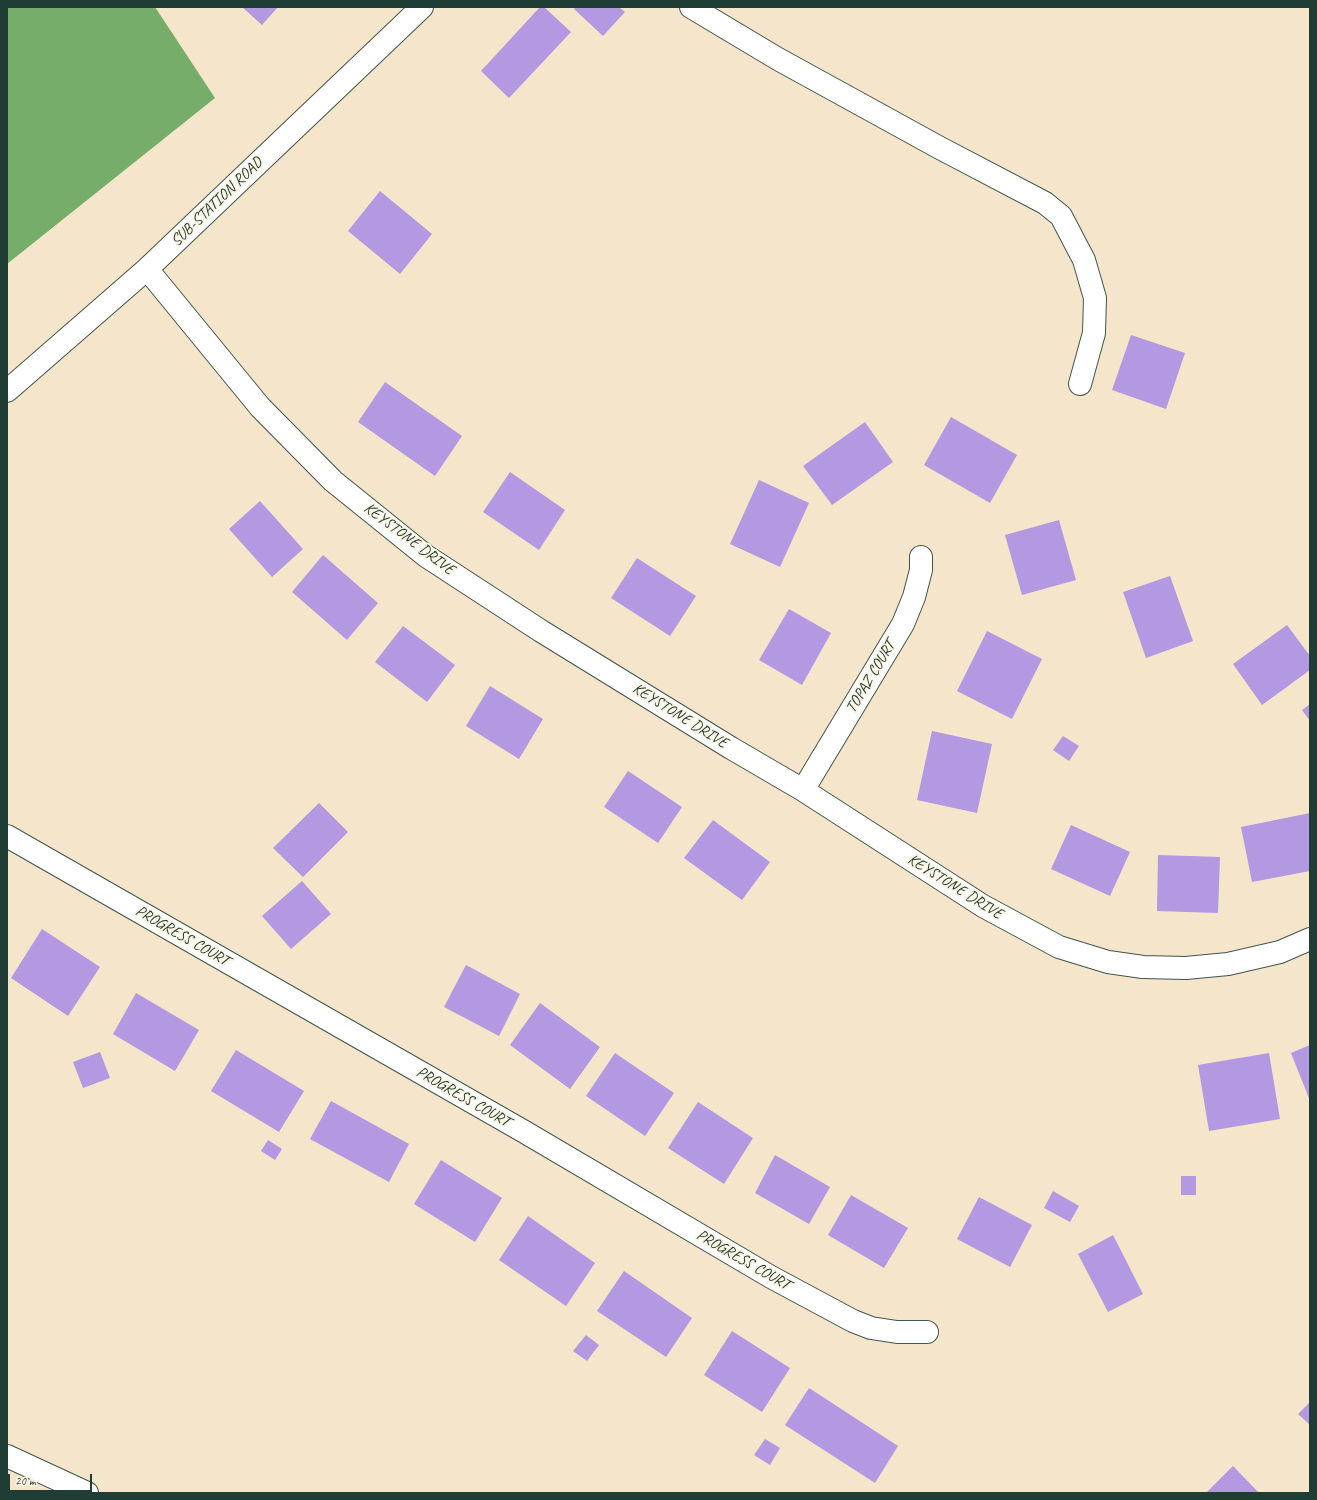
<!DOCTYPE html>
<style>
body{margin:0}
#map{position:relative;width:1317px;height:1500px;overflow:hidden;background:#f5e5ca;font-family:Caveat,sans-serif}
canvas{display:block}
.frame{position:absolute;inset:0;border:8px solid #1f3d34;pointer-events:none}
.scale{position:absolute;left:8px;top:1474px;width:84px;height:18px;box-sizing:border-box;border:2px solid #1f3d34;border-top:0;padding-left:5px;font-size:12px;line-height:14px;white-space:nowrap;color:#1f3d34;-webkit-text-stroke:3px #fcf5e5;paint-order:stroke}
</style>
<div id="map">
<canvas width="1317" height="1500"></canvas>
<div class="frame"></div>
<div class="scale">20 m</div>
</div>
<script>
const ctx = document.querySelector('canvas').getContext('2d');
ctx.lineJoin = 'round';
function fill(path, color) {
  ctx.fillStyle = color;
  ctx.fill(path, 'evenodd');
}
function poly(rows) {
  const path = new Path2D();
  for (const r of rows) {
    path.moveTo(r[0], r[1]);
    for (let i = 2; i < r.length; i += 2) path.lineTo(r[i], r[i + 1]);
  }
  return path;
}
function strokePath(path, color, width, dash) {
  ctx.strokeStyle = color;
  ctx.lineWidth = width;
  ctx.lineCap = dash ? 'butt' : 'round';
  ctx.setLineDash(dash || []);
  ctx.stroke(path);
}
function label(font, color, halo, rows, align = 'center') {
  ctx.font = font + ' Caveat,sans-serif';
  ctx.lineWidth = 3.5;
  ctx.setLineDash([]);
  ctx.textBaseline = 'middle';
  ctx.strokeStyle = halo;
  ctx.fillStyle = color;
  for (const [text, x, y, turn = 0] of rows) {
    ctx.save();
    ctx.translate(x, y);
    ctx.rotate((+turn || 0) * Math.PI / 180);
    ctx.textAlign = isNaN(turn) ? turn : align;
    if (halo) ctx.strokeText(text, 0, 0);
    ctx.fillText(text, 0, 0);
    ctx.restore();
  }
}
fill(poly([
 [7,7,155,7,215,98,7,264]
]), '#77ad6a');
fill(poly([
 [242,7,278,7,262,25],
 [540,7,544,7,571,32,509,98,481,71],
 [576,7,619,7,625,12,603,36,574,9],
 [380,191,432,234,400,274,348,231],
 [1131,335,1185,353,1166,409,1112,390],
 [385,382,462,436,435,476,358,422],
 [951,417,1017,455,990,503,924,465],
 [865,422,893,462,832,505,803,466],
 [510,472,565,510,539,550,483,512],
 [759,480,809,503,780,567,730,544],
 [260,501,303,549,272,577,229,529],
 [1059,520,1076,580,1022,595,1005,535],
 [323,555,378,603,347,640,292,592],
 [637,558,696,596,670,636,611,598],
 [1170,576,1193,641,1146,658,1123,592],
 [789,609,831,633,802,685,759,660],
 [1287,625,1310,656,1310,670,1262,705,1233,664],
 [403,626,455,665,427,702,375,662],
 [987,631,1042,659,1012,719,957,691],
 [490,686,543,719,519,759,466,726],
 [1310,704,1310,721,1302,710],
 [932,731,992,744,977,813,917,800],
 [1063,736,1079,746,1069,761,1053,750],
 [628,771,682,807,658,843,604,807],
 [319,803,348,832,303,877,273,848],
 [1310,813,1310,871,1252,882,1241,827],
 [713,820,770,862,742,900,684,858],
 [1071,825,1130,852,1110,896,1051,869],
 [1158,855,1220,857,1218,913,1157,911],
 [302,881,331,914,291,949,262,916],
 [42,929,100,967,68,1016,11,978],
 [466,965,520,994,499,1036,444,1007],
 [136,993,199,1030,175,1071,113,1034],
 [540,1003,600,1047,570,1089,510,1045],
 [1310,1045,1310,1101,1291,1053],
 [236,1050,304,1091,279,1132,211,1091],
 [100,1052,110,1078,83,1088,73,1062],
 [615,1053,674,1093,645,1136,586,1096],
 [1269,1053,1280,1119,1209,1131,1198,1065],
 [331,1101,409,1144,389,1182,310,1139],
 [698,1102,753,1138,724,1184,668,1148],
 [268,1140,282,1149,275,1160,261,1151],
 [775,1155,830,1187,809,1224,755,1193],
 [441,1160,502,1198,475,1242,414,1204],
 [1181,1176,1196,1176,1196,1195,1181,1195],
 [1053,1191,1079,1206,1070,1222,1044,1208],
 [851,1195,908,1228,884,1268,828,1235],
 [979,1197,1032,1225,1010,1267,957,1239],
 [528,1216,595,1263,566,1306,499,1260],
 [1113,1235,1143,1294,1108,1312,1078,1254],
 [624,1271,692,1318,666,1357,597,1311],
 [732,1331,790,1368,762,1412,704,1375],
 [586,1335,599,1345,587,1361,573,1351],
 [809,1388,898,1446,875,1483,785,1425],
 [1310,1402,1310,1425,1298,1414],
 [765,1439,780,1448,770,1465,754,1455],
 [1233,1466,1259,1493,1206,1493]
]), '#b398e2');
const minor = poly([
 [691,7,778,59,940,148,1045,203,1061,216,1084,260,1095,298,1094,333,1080,384],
 [147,269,260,407,333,481,426,556,541,631,731,748,803,790,983,906,1059,947,1108,962,1143,967,1186,968,1228,964,1280,952,1310,939],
 [7,391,147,269,422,7],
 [803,790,903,624,914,597,921,570,921,557],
 [7,836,523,1131,771,1277,853,1321,871,1328,897,1332,927,1332],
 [7,1456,87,1493]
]);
strokePath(minor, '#3f564a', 24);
strokePath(minor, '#fff', 22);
label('16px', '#1f3d34', '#fcf5e5', [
 ["SUB-STATION ROAD",217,202,-44],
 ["KEYSTONE DRIVE",409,539,37],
 ["TOPAZ COURT",871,677,-59],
 ["KEYSTONE DRIVE",680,716,32],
 ["KEYSTONE DRIVE",955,887,32],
 ["PROGRESS COURT",182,936,30],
 ["PROGRESS COURT",463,1097,30],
 ["PROGRESS COURT",743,1260,30]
]);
</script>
